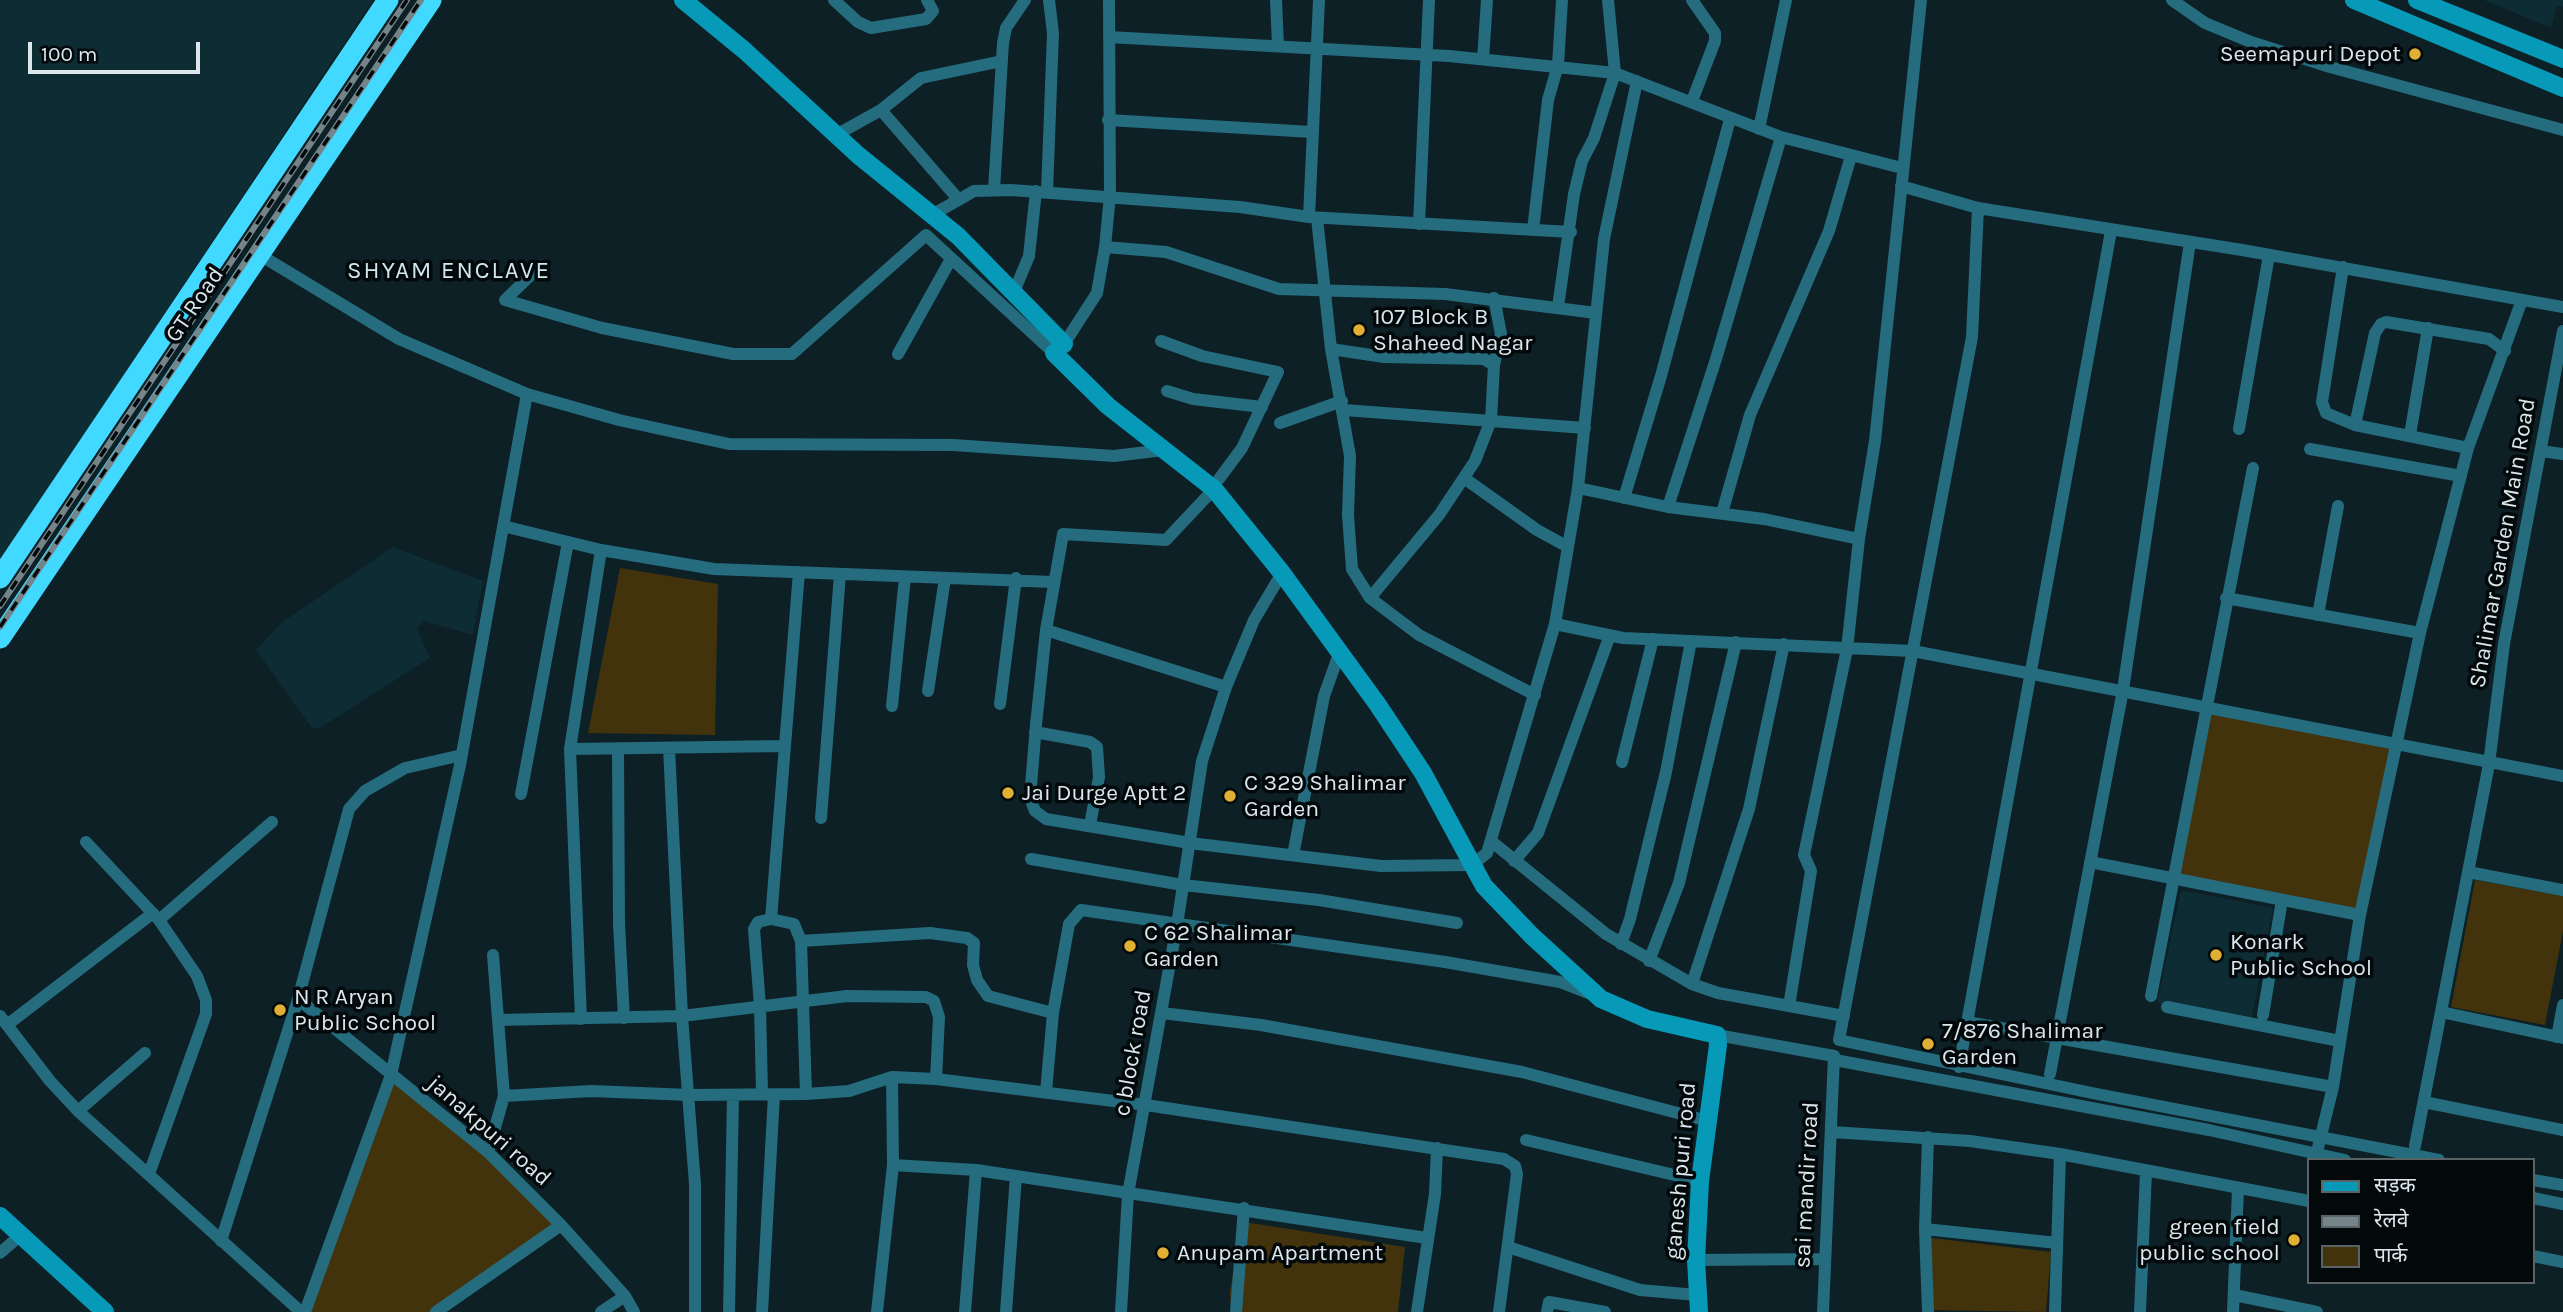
<!DOCTYPE html>
<meta charset="utf-8">
<style>
body{margin:0}
#map{position:relative;width:2563px;height:1312px;overflow:hidden;background:#0c2026;font-family:Karla,"Noto Sans Devanagari",sans-serif}
canvas{display:block}
.legend{position:absolute;left:2307px;top:1158px;width:228px;height:126px;box-sizing:border-box;background:#03090b;border:2px solid #596265;margin:0;padding:9px 12px;list-style:none;font-size:21px;color:#dbe7eb}
.legend li{display:flex;align-items:center;gap:14px;height:35px}
.legend b{width:35px;border:2px solid #596265}
.scale{position:absolute;left:28px;top:42px;width:172px;height:32px;box-sizing:border-box;border:4px solid #dbe7eb;border-top:0;padding-left:9px;font-size:21px;line-height:24px;white-space:nowrap;color:#dbe7eb;-webkit-text-stroke:5px #03090b;paint-order:stroke}
</style>
<div id="map">
<canvas width="2563" height="1312"></canvas>
<ul class="legend">
<li><b style="height:9px;background:#0799b8"></b>सड़क</li>
<li><b style="height:9px;background:#748489"></b>रेलवे</li>
<li><b style="height:19px;background:#43330c"></b>पार्क</li>
</ul>
<div class="scale">100 m</div>
</div>
<script>
const ctx = document.querySelector('canvas').getContext('2d');
ctx.lineJoin = 'round';
function fill(path, color) {
  ctx.fillStyle = color;
  ctx.fill(path, 'evenodd');
}
function poly(rows) {
  const path = new Path2D();
  for (const r of rows) {
    path.moveTo(r[0], r[1]);
    for (let i = 2; i < r.length; i += 2) path.lineTo(r[i], r[i + 1]);
  }
  return path;
}
function strokePath(path, color, width, dash) {
  ctx.strokeStyle = color;
  ctx.lineWidth = width;
  ctx.lineCap = dash ? 'butt' : 'round';
  ctx.setLineDash(dash || []);
  ctx.stroke(path);
}
function label(font, color, halo, rows, align = 'center') {
  ctx.font = font + ' Karla,sans-serif';
  ctx.lineWidth = 7;
  ctx.setLineDash([]);
  ctx.textBaseline = 'middle';
  ctx.strokeStyle = halo;
  ctx.fillStyle = color;
  for (const [text, x, y, turn = 0] of rows) {
    ctx.save();
    ctx.translate(x, y);
    ctx.rotate((+turn || 0) * Math.PI / 180);
    ctx.textAlign = isNaN(turn) ? turn : align;
    if (halo) ctx.strokeText(text, 0, 0);
    ctx.fillText(text, 0, 0);
    ctx.restore();
  }
}
fill(poly([
 [0,0,373,0,0,561],
 [2484,0,2563,0,2563,7,2557,5,2551,28],
 [393,547,483,581,473,635,424,621,417,628,430,658,320,728,312,728,256,650,281,623],
 [2181,890,2273,908,2251,1021,2157,1003]
]), '#0d2c34');
fill(poly([
 [620,568,718,584,715,735,588,733],
 [2206,706,2395,742,2360,915,2173,878],
 [2475,880,2563,896,2563,931,2545,1025,2451,1007],
 [391,1075,488,1152,561,1225,436,1312,312,1312,308,1308],
 [1244,1222,1405,1247,1398,1312,1231,1312,1230,1290],
 [1931,1238,2051,1252,2046,1312,1930,1310]
]), '#43330c');
strokePath(poly([
 [834,0,858,22,871,28,926,19,933,11,927,0],
 [1276,0,1278,46],
 [2172,0,2205,23,2251,42,2330,67,2563,130],
 [1109,37,1449,56,1615,73,1781,137,1902,168],
 [1483,59,1487,0],
 [1692,101,1715,41,1715,33,1692,0],
 [881,110,959,200],
 [1108,120,1312,132],
 [1759,129,1786,0],
 [836,135,881,110,921,78,1002,61],
 [1901,186,1978,208,2242,250,2563,307],
 [994,190,1003,43,1006,28,1025,0],
 [1047,192,1053,33,1049,0],
 [1978,208,1972,337,1839,1040,2092,1093,2439,1160],
 [932,215,974,191,1011,190,1240,207,1309,217,1571,232],
 [1309,217,1319,0],
 [1317,218,1331,349,1350,456,1348,515,1352,569,1370,598,1419,635,1535,695],
 [1419,224,1429,0],
 [1533,230,1548,100,1558,65,1562,0],
 [1105,247,1166,252,1279,289,1445,294,1596,313],
 [260,255,399,339,527,394],
 [541,265,505,300,602,328,733,354,792,354,926,235,1054,353,1064,344,1097,293,1105,247,1110,195,1109,0],
 [2343,267,2322,402,2326,413,2355,425,2468,448],
 [1014,292,1029,256,1036,191],
 [1558,307,1574,194,1582,161,1594,138,1615,73,1608,0],
 [1161,341,1202,356,1278,372,1242,448,1219,479],
 [1331,349,1384,357,1484,359,1494,365],
 [898,354,951,259],
 [1167,391,1193,399,1262,407],
 [1344,410,1585,428],
 [1280,423,1342,401],
 [2355,425,2375,333,2381,324,2386,322,2489,339,2505,351],
 [2239,429,2269,255],
 [2410,435,2428,328],
 [2310,449,2461,476],
 [2541,451,2563,454],
 [1464,478,1537,530,1568,547],
 [1578,488,1668,507,1764,519,1859,539],
 [1214,489,1166,540,1063,534,1046,630,1036,725,1030,798,1035,811,1046,819,1190,843,1381,866,1472,865,1487,853,1555,624,1578,488,1604,239,1637,81],
 [1624,498,1661,376,1730,119],
 [1668,507,1716,359,1781,137],
 [1722,513,1750,415,1829,231,1851,156],
 [503,526,601,550,714,569,1053,582],
 [601,550,570,749,783,746],
 [1370,598,1439,515,1475,461,1491,420,1494,365,1501,334,1494,298],
 [2226,598,2420,633],
 [2318,615,2338,506],
 [1555,624,1623,638,1913,651,2563,776],
 [1046,630,1226,687],
 [928,691,945,578],
 [1000,704,1016,578],
 [892,706,905,577],
 [1035,732,1090,742,1097,747,1099,777,1090,825],
 [669,748,682,1016,695,1184,695,1312],
 [570,749,581,1019],
 [618,749,619,924,624,1018],
 [1622,762,1653,639],
 [521,794,568,542],
 [821,818,840,574],
 [1491,841,1606,934,1692,984,1718,993,1844,1016],
 [86,842,159,920,197,976,206,1000,206,1014,149,1174],
 [1293,855,1324,696,1340,651],
 [1031,859,1183,885,1319,900,1457,923],
 [1514,861,1538,833,1610,635],
 [2090,862,2360,915],
 [2468,872,2563,890],
 [771,919,794,924,801,941,806,1094],
 [159,920,272,822],
 [801,941,930,933,967,938,974,943,973,965,977,980,988,996,1053,1013],
 [1621,944,1630,919,1666,772,1691,641],
 [1649,961,1679,883,1736,642],
 [1692,984,1749,809,1784,644],
 [2151,996,2253,468],
 [298,999,488,1152,561,1225,625,1296,634,1312],
 [1789,1006,1811,871,1804,855,1847,649,1859,539,1875,441,1921,0],
 [2167,1007,2340,1041],
 [2441,1012,2563,1038],
 [1162,1013,1261,1025,1522,1072,1708,1121],
 [2263,1015,2282,900],
 [0,1016,50,1081,78,1111,301,1312],
 [498,1020,682,1016,847,996,926,997,934,1001,939,1017,936,1079],
 [1967,1022,2333,1087],
 [7,1025,153,913],
 [1717,1035,1834,1056,1823,1312],
 [2557,1037,2563,1005],
 [1835,1060,2209,1130,2345,1160],
 [1959,1067,2111,231],
 [2050,1074,2123,690,2190,242],
 [1046,1092,1053,1013,1069,924,1081,910,1445,962,1560,982,1588,993],
 [762,1094,760,1006,754,929,758,922,771,919,799,572],
 [504,1096,591,1091,690,1095,806,1094,849,1091,892,1077,936,1079,1146,1105,1504,1159,1515,1166,1517,1174,1499,1312],
 [2424,1102,2563,1130],
 [78,1111,145,1053],
 [1832,1132,1970,1141,2060,1154,2309,1201],
 [1526,1140,1700,1181],
 [2415,1146,2489,764,2504,644,2563,331],
 [488,1152,504,1096,493,955],
 [2315,1160,2333,1087,2360,915,2420,633,2468,448,2522,300],
 [893,1165,976,1170,1427,1238],
 [2533,1180,2563,1185],
 [2533,1198,2563,1204],
 [1925,1229,2057,1243],
 [221,1241,298,999,349,809,365,791,405,768,462,755],
 [1508,1247,1640,1290,1697,1295],
 [0,1253,22,1234],
 [2533,1256,2563,1262],
 [1696,1260,1823,1259],
 [2234,1295,2317,1312],
 [305,1312,391,1075,460,765,527,394,619,420,729,444,953,445,1114,456,1164,450],
 [436,1312,561,1225],
 [601,1312,625,1296],
 [729,1312,733,1095],
 [762,1312,774,1095],
 [877,1312,893,1165,892,1077],
 [965,1312,976,1170],
 [1006,1312,1016,1176],
 [1121,1312,1128,1194,1177,925,1202,761,1226,687,1254,620,1282,573],
 [1236,1312,1244,1208],
 [1417,1312,1435,1194,1437,1148],
 [1547,1312,1549,1302,1605,1312],
 [1928,1312,1925,1229,1928,1137],
 [2055,1312,2060,1154],
 [2140,1312,2146,1171],
 [2233,1312,2238,1189]
]), '#256c7f', 12);
strokePath(poly([
 [683,0,744,50,858,155,958,236,1064,344],
 [2354,0,2563,88],
 [2417,0,2563,59],
 [1054,353,1108,406,1214,489,1282,573,1378,705,1423,773,1484,886,1532,936,1601,999,1647,1019,1717,1035,1718,1045,1700,1181,1696,1260,1699,1312],
 [0,1216,105,1312]
]), '#0799b8', 18);
strokePath(poly([
 [0,578,388,0],
 [0,638,431,0]
]), '#41d9ff', 21);
const rail = poly([
 [0,606,407,0],
 [0,627,421,0]
]);
strokePath(rail, '#748489', 6);
strokePath(rail, '#03090b', 3.5, [10]);
for (const [x, y, r, color] of [
 [2415,54,7,"#e0b034"],
 [1359,330,7,"#e0b034"],
 [1008,793,7,"#e0b034"],
 [1230,796,7,"#e0b034"],
 [1130,946,7,"#e0b034"],
 [2216,955,7,"#e0b034"],
 [280,1010,7,"#e0b034"],
 [1928,1044,7,"#e0b034"],
 [2294,1240,7,"#e0b034"],
 [1163,1253,7,"#e0b034"]
]) {
  const dot = new Path2D();
  dot.arc(x, y, r, 0, 2 * Math.PI);
  ctx.fillStyle = color;
  ctx.fill(dot);
  strokePath(dot, '#03090b', 2.5);
}
label('23px', '#dbe7eb', '#03090b', [
 ["Seemapuri Depot",2401,54,"right"],
 ["107 Block B",1373,317],
 ["Shaheed Nagar",1373,343],
 ["C 329 Shalimar",1244,783],
 ["Garden",1244,809],
 ["Jai Durge Aptt 2",1022,793],
 ["C 62 Shalimar",1144,933],
 ["Garden",1144,959],
 ["Konark",2230,942],
 ["Public School",2230,968],
 ["N R Aryan",294,997],
 ["Public School",294,1023],
 ["7/876 Shalimar",1942,1031],
 ["Garden",1942,1057],
 ["green field",2280,1227,"right"],
 ["public school",2280,1253,"right"],
 ["Anupam Apartment",1177,1253]
], 'left');
label('23px', '#dbe7eb', '#03090b', [
 ["GT Road",195,305,-56],
 ["Shalimar Garden Main Road",2503,543,-80],
 ["c block road",1133,1053,-80],
 ["janakpuri road",489,1131,41],
 ["ganesh puri road",1681,1171,-85],
 ["sai mandir road",1807,1185,-87]
]);
ctx.letterSpacing = '2px';
label('24px', '#cfe8f0', '#03090b', [
 ["SHYAM ENCLAVE",449,271]
]);
ctx.letterSpacing = '0px';
</script>
